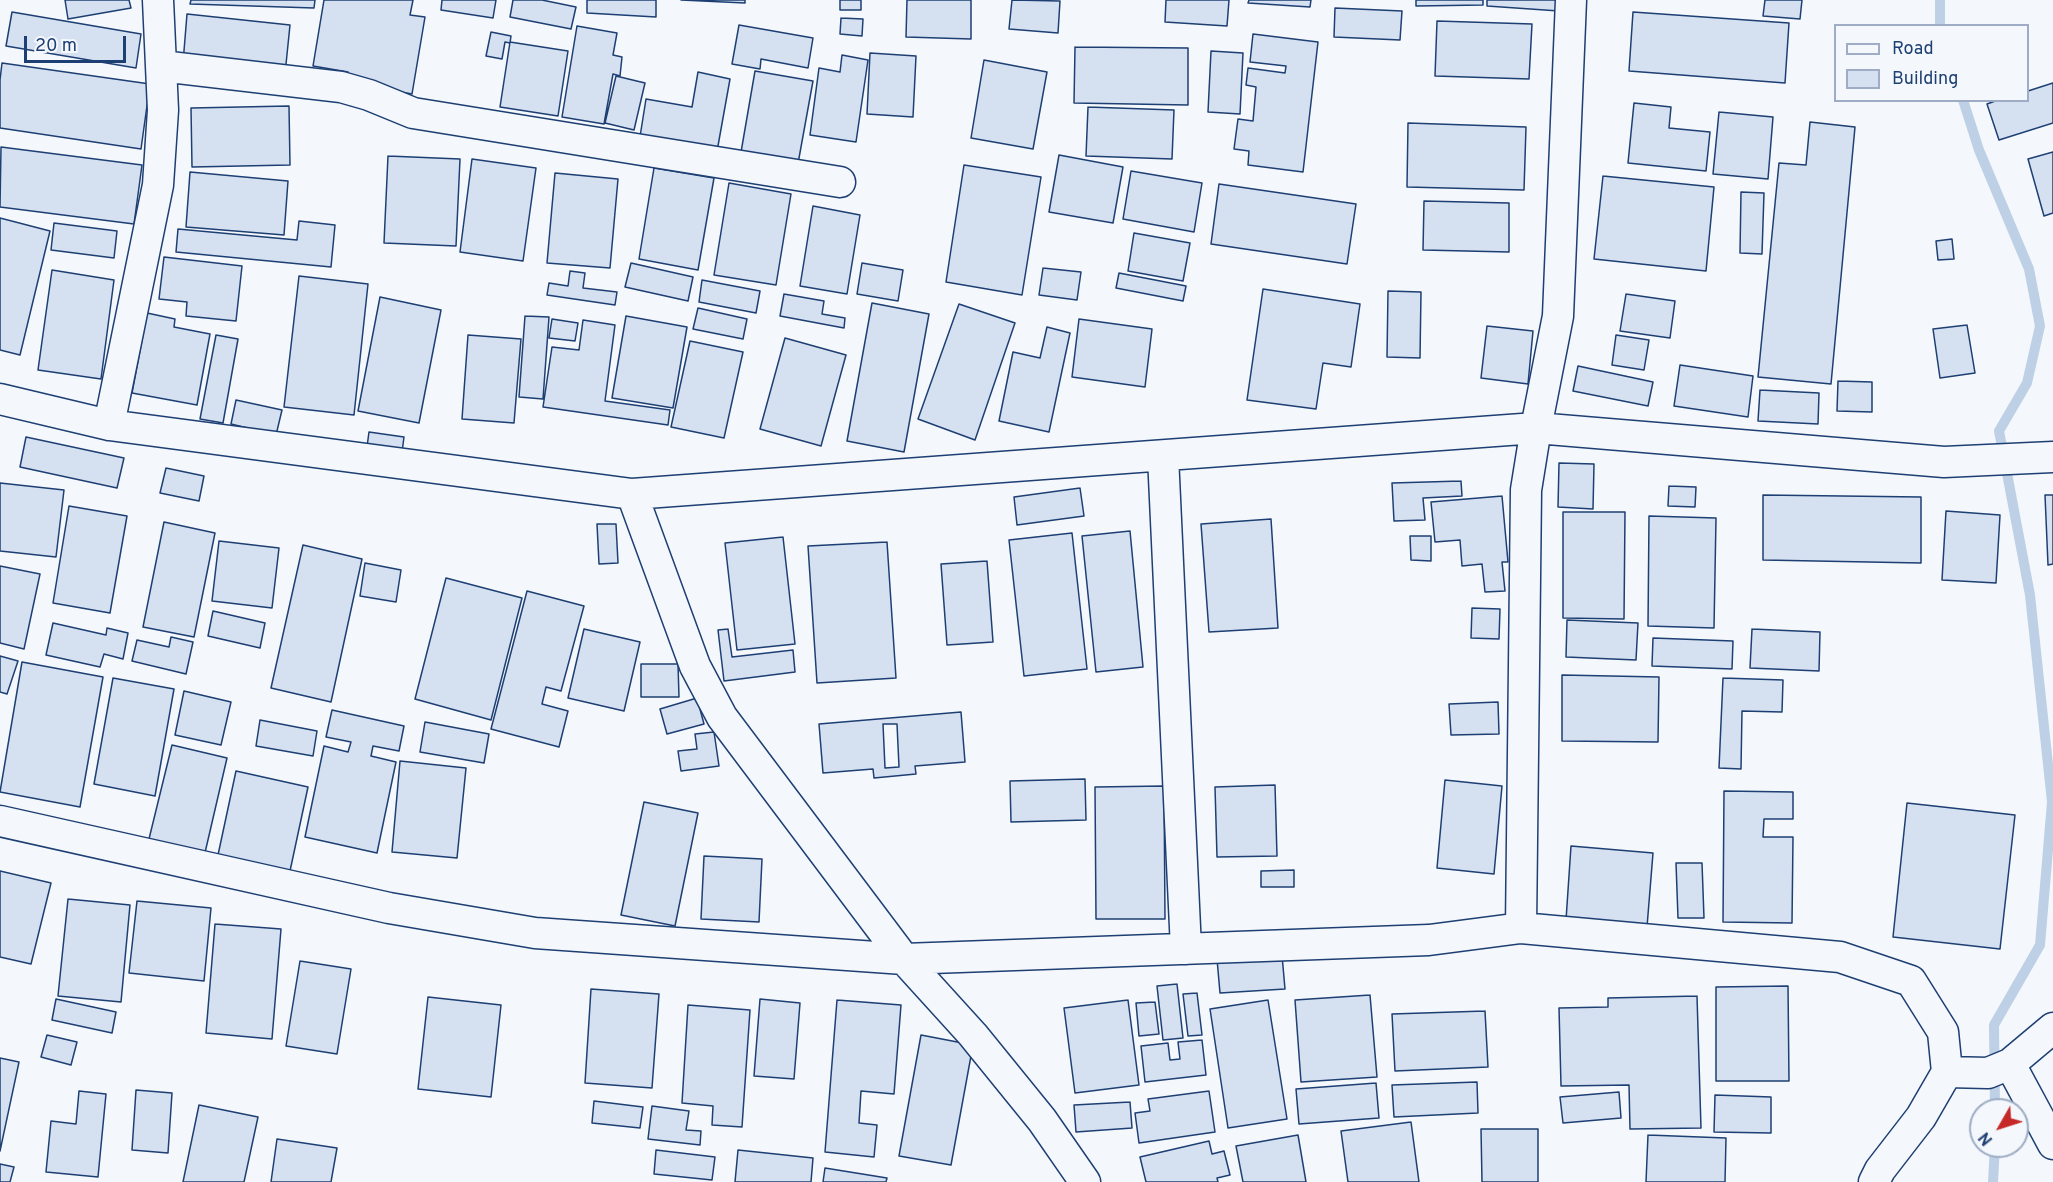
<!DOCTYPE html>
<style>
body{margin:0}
#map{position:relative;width:2053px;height:1182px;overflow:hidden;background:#f4f7fb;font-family:Overpass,sans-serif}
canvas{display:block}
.legend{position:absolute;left:1834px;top:24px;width:195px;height:78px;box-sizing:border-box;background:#f4f7fb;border:2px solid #9eadc5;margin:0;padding:8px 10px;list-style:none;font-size:18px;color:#1d3f73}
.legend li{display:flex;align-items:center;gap:12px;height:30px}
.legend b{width:30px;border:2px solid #9eadc5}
.north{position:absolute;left:1969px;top:1098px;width:60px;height:60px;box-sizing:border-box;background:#f4f7fb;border:2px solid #9eadc5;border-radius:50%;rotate:231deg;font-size:16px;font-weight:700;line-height:24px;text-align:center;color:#1d3f73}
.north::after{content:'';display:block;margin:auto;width:21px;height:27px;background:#c62828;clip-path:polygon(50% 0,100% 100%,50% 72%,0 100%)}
.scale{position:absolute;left:24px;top:36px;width:102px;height:27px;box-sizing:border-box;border:3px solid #1d3f73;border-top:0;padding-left:8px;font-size:18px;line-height:21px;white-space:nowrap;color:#1d3f73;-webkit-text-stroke:4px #f4f7fb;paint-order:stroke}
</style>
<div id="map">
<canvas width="2053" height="1182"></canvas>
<ul class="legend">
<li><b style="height:8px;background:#f4f7fb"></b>Road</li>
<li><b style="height:16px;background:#d5e0f0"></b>Building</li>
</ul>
<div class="north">N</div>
<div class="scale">20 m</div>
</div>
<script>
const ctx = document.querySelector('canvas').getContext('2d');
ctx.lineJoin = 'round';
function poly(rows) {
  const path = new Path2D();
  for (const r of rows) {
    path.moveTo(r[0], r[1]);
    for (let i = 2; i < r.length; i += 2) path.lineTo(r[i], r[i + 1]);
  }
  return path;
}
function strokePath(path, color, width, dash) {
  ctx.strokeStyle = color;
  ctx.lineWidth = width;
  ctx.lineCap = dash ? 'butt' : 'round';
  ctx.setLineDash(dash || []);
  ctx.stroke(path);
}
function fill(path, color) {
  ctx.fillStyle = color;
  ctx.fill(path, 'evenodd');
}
strokePath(poly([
 [1940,26,1940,0],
 [1963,100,1979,150,2029,269,2040,326,2027,383,1999,431,2030,595,2052,802,2040,945,1994,1025,1995,1110],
 [1993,1182,1995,1146]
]), '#bed0e5', 10);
const building = poly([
 [65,0,129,0,131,8,68,19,65,0],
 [191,0,315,0,314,8,190,4,191,0],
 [324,0,413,0,410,15,425,17,412,94,347,82,348,72,313,66,324,0],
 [442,0,496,0,493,18,441,10,442,0],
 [513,0,542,0,576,7,571,29,510,17,513,0],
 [587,0,656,0,656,17,587,13,587,0],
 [681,0,745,0,745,3,681,0],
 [840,0,861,0,861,10,840,10,840,0],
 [907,0,971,0,971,39,906,37,907,0],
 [1012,0,1060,1,1058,33,1009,29,1012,0],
 [1166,0,1229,0,1227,26,1165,22,1166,0],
 [1249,0,1311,0,1310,7,1248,3,1249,0],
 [1416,0,1483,0,1483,5,1416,6,1416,0],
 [1487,0,1560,0,1559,11,1487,6,1487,0],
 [1765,0,1802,0,1800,19,1763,16,1765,0],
 [1335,8,1402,11,1400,40,1334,37,1335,8],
 [12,12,141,34,136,68,6,46,12,12],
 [1633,12,1789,23,1785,83,1629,71,1633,12],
 [187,14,290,25,285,74,183,63,187,14],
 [841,18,863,19,862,36,840,34,841,18],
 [1437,21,1532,24,1529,79,1435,76,1437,21],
 [739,25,813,38,808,68,761,59,760,69,732,64,739,25],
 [577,26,617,33,613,55,622,57,620,76,613,74,604,124,562,117,577,26],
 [491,32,511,36,510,43,505,42,502,59,486,56,491,32],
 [1253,34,1318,42,1303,172,1248,165,1249,151,1234,149,1238,119,1253,121,1256,87,1246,85,1248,68,1285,73,1286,66,1250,62,1253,34],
 [510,42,568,51,558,116,500,107,510,42],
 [1075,47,1188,48,1188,105,1074,103,1075,47],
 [1211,51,1243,53,1240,114,1208,112,1211,51],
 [870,53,916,56,913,117,867,114,870,53],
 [842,55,868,60,856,142,810,135,819,68,840,72,842,55],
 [984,60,1047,72,1033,149,971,138,984,60],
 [2,63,150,84,141,149,0,128,0,80,2,63],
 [755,71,813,81,797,169,740,158,755,71],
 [698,72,730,79,716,157,639,143,646,99,692,107,698,72],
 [616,76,645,83,634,130,605,123,616,76],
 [2053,83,2053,123,1999,140,1987,104,1998,100,2028,100,2028,91,2053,83],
 [1634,103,1671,107,1669,128,1710,132,1706,171,1628,163,1634,103],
 [289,106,290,165,192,167,191,108,289,106],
 [1088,107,1174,110,1172,159,1086,156,1088,107],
 [1719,112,1773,117,1768,179,1713,174,1719,112],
 [1810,122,1855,127,1831,384,1758,377,1779,163,1806,165,1810,122],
 [1408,123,1526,127,1524,190,1407,187,1408,123],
 [1,147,142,165,134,224,0,207,1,147],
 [2053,152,2053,213,2044,216,2028,159,2053,152],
 [1059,155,1123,167,1113,223,1049,212,1059,155],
 [388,156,460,159,456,246,384,243,388,156],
 [472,159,536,168,523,261,460,252,472,159],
 [964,165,1041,177,1022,295,946,282,964,165],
 [654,168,714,178,698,270,639,259,654,168],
 [1131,171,1202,183,1194,232,1123,219,1131,171],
 [190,172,288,181,284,235,186,227,190,172],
 [555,173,618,179,610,268,547,263,555,173],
 [1603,176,1714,187,1706,271,1594,259,1603,176],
 [729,183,791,194,776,285,714,275,729,183],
 [1219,184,1356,204,1347,264,1211,244,1219,184],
 [1741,192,1764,193,1762,254,1740,253,1741,192],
 [1424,201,1509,203,1509,252,1423,250,1424,201],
 [813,206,860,215,847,294,800,286,813,206],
 [0,218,50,231,20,355,0,350,0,218],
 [299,221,335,225,331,267,176,252,178,229,297,240,299,221],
 [54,223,117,231,114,258,51,250,54,223],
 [1134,233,1190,243,1183,281,1128,271,1134,233],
 [1952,239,1954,259,1938,260,1936,241,1952,239],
 [164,257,242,266,236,321,186,316,187,302,159,299,164,257],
 [631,263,693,277,688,301,625,287,631,263],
 [862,263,903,270,898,301,857,294,862,263],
 [1043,268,1081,272,1077,300,1039,295,1043,268],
 [52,270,114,280,101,379,38,370,52,270],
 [570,271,585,273,583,288,617,292,615,305,547,295,549,283,568,286,570,271],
 [1119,273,1186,286,1183,301,1116,288,1119,273],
 [299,276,368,284,354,415,284,407,299,276],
 [702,280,760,291,756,313,699,302,702,280],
 [1263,289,1360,304,1351,367,1323,363,1316,409,1247,400,1263,289],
 [1388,291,1421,292,1420,358,1387,357,1388,291],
 [784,294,824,301,822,314,845,318,844,328,780,316,784,294],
 [1626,294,1675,301,1670,338,1620,331,1626,294],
 [380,297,441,310,419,423,358,411,380,297],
 [872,303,929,314,904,452,847,441,872,303],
 [959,304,1015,323,975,440,918,419,959,304],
 [698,308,747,319,743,339,693,329,698,308],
 [147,313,175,319,174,327,210,334,197,405,132,393,147,313],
 [525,316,549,317,543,399,519,397,525,316],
 [626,316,687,327,673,408,612,398,626,316],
 [552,319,578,323,575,341,549,338,552,319],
 [1079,319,1152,329,1145,387,1072,377,1079,319],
 [583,320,615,325,605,401,670,410,668,425,543,407,552,347,579,350,583,320],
 [1967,325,1975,373,1940,378,1933,329,1967,325],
 [1487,326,1533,331,1528,384,1481,378,1487,326],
 [1047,327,1070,333,1049,432,999,421,1013,352,1040,358,1047,327],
 [216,335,238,339,223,423,200,419,216,335],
 [468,335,521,339,514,423,462,419,468,335],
 [1616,335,1649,340,1644,370,1612,365,1616,335],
 [785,338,846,355,821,446,760,429,785,338],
 [690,341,743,352,724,438,671,427,690,341],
 [1680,365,1753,376,1748,417,1674,406,1680,365],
 [1578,366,1653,382,1648,406,1573,391,1578,366],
 [1838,381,1872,382,1872,412,1837,411,1838,381],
 [1760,390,1819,393,1818,424,1758,421,1760,390],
 [236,400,282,410,276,435,231,424,236,400],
 [369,432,404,437,401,460,366,454,369,432],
 [26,437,124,458,117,488,20,467,26,437],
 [1559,463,1594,464,1593,509,1558,507,1559,463],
 [166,468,204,476,199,501,160,493,166,468],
 [1461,481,1462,496,1423,498,1425,520,1394,521,1392,483,1461,481],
 [0,483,64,490,56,557,0,551,0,483],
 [1669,486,1696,487,1695,507,1668,506,1669,486],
 [1080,488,1084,516,1017,525,1014,497,1080,488],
 [1763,495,1921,497,1921,563,1763,560,1763,495],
 [2045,495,2053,495,2053,564,2048,565,2045,495],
 [1502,496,1508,562,1502,562,1505,591,1485,592,1482,564,1462,566,1460,540,1435,542,1431,502,1502,496],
 [69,506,127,516,110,613,53,603,69,506],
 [1946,511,2000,515,1996,583,1942,580,1946,511],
 [1563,512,1625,512,1624,619,1563,618,1563,512],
 [1649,516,1716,518,1714,628,1648,626,1649,516],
 [1271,519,1278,628,1209,632,1201,524,1271,519],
 [164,522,215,533,194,637,143,627,164,522],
 [597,524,616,524,618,563,599,564,597,524],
 [1130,531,1143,667,1096,672,1082,536,1130,531],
 [1072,533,1087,669,1024,676,1009,540,1072,533],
 [1410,536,1431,536,1431,561,1411,560,1410,536],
 [783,537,795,644,737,650,725,543,783,537],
 [219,541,279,548,272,608,212,601,219,541],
 [887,542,896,678,817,683,808,546,887,542],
 [303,545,362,559,331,702,271,688,303,545],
 [987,561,993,642,947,645,941,564,987,561],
 [365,563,401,570,396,602,360,596,365,563],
 [0,566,40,574,24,649,0,643,0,566],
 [446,578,522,598,491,720,415,699,446,578],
 [527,591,584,606,561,691,546,687,542,704,568,711,559,747,491,729,527,591],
 [1472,608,1500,609,1499,639,1471,638,1472,608],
 [213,611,265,623,260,648,208,636,213,611],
 [1567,620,1638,623,1636,660,1566,657,1567,620],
 [53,623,106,635,107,628,128,633,123,659,104,654,100,667,46,655,53,623],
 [584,629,640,642,624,711,568,698,584,629],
 [728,629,732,657,793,650,795,672,724,681,718,630,728,629],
 [1752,629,1820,632,1819,671,1750,668,1752,629],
 [171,637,193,642,186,674,132,661,137,640,169,647,171,637],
 [1653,638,1733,641,1732,669,1652,666,1653,638],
 [0,656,18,661,7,694,0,692,0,656],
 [22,662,103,677,80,807,0,792,22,662],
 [641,664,678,664,679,697,641,697,641,664],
 [1562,675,1659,677,1658,742,1562,741,1562,675],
 [113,678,174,689,155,796,94,784,113,678],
 [1723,678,1783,680,1782,712,1742,711,1741,769,1719,768,1723,678],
 [184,691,231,702,221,745,175,735,184,691],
 [697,698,704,724,667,734,660,709,697,698],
 [1498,702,1499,734,1451,735,1449,704,1498,702],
 [332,710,404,726,399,751,373,746,371,756,396,762,377,853,305,837,324,746,348,752,351,742,326,737,332,710],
 [961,712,965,762,915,766,916,774,874,778,873,769,823,773,819,724,961,712],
 [883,724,897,724,899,767,885,768,883,724],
 [260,720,317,731,313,756,256,746,260,720],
 [425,722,489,734,484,763,420,752,425,722],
 [714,732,719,766,681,771,678,751,697,749,695,734,714,732],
 [172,745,227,758,204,857,148,843,172,745],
 [400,761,466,768,457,858,392,852,400,761],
 [236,771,308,787,290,871,218,855,236,771],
 [1085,779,1086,820,1011,822,1010,781,1085,779],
 [1445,780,1502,786,1494,874,1437,868,1445,780],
 [1275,785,1277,856,1217,857,1215,787,1275,785],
 [1164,786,1165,919,1096,919,1095,787,1164,786],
 [1724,791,1793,792,1793,819,1764,819,1763,837,1793,837,1792,923,1723,922,1724,791],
 [644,802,698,813,675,926,621,915,644,802],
 [1907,803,2015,815,2000,949,1893,937,1907,803],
 [1571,846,1653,853,1647,927,1566,920,1571,846],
 [704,856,762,859,759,922,701,919,704,856],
 [1676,863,1702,863,1704,918,1678,918,1676,863],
 [1294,870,1294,887,1261,887,1261,871,1294,870],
 [0,871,51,883,31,964,0,957,0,871],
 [68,899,130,905,121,1002,58,996,68,899],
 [137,901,211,908,204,981,129,973,137,901],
 [215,924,281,929,272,1039,206,1033,215,924],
 [1282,955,1285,989,1220,993,1217,959,1282,955],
 [300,961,351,969,337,1054,286,1046,300,961],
 [1177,984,1183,1038,1163,1040,1157,986,1177,984],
 [1788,986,1789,1081,1716,1081,1716,987,1788,986],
 [591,989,659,994,652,1088,585,1083,591,989],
 [1197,993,1202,1035,1188,1036,1183,994,1197,993],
 [1370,995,1377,1077,1301,1082,1295,1000,1370,995],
 [1697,996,1701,1128,1630,1129,1629,1085,1561,1086,1559,1008,1608,1007,1608,998,1697,996],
 [428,997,501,1005,491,1097,418,1089,428,997],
 [56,999,116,1012,112,1033,52,1020,56,999],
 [760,999,800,1003,794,1079,754,1076,760,999],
 [837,1000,901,1005,894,1094,861,1091,859,1123,877,1125,874,1157,825,1152,837,1000],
 [1128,1000,1139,1085,1075,1093,1064,1008,1128,1000],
 [1268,1000,1287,1119,1228,1128,1210,1009,1268,1000],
 [1155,1002,1159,1034,1139,1036,1136,1003,1155,1002],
 [688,1005,750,1010,742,1127,712,1125,713,1106,682,1103,688,1005],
 [1485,1011,1488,1067,1395,1071,1392,1014,1485,1011],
 [47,1035,77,1042,71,1065,41,1057,47,1035],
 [921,1035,973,1045,951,1165,899,1156,921,1035],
 [1202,1040,1206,1075,1145,1082,1141,1046,1168,1043,1170,1060,1180,1059,1178,1042,1202,1040],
 [0,1058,19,1062,0,1151,0,1058],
 [1477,1082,1478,1113,1394,1117,1392,1085,1477,1082],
 [1376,1083,1379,1118,1299,1124,1296,1089,1376,1083],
 [136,1090,172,1093,168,1153,132,1150,136,1090],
 [79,1091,106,1094,98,1177,46,1172,51,1121,76,1124,79,1091],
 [1209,1091,1215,1132,1139,1143,1135,1113,1150,1111,1148,1099,1209,1091],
 [1619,1092,1621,1118,1563,1123,1560,1097,1619,1092],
 [1715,1095,1771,1097,1771,1133,1714,1132,1715,1095],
 [594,1101,643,1107,640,1128,592,1123,594,1101],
 [1130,1102,1132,1128,1076,1132,1074,1105,1130,1102],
 [199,1105,258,1117,244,1182,183,1182,199,1105],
 [652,1106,689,1111,686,1130,701,1131,700,1145,648,1139,652,1106],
 [1411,1122,1419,1182,1348,1182,1341,1131,1411,1122],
 [1481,1129,1538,1129,1538,1182,1482,1182,1481,1129],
 [1298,1135,1306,1182,1243,1182,1236,1146,1298,1135],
 [1648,1135,1726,1138,1725,1182,1646,1182,1648,1135],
 [277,1139,337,1148,331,1182,271,1182,277,1139],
 [1209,1141,1212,1154,1224,1151,1230,1175,1217,1178,1218,1182,1146,1182,1140,1157,1209,1141],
 [656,1150,715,1157,712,1180,654,1174,656,1150],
 [738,1150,813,1158,811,1182,735,1182,738,1150],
 [0,1164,14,1167,10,1182,0,1182,0,1164],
 [825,1168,887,1178,886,1182,823,1182,825,1168]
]);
fill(building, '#d5e0f0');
strokePath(building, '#1d3f73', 1.5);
const street = poly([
 [161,66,341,87,369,95,413,113,840,182],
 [0,399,109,425,632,494,1536,428,1944,462,2053,457],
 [109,425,158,185,163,110,158,0],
 [1163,456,1186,949],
 [632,494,695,666,722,717,904,959,973,1035,1042,1120,1085,1182],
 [0,821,389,908,535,933,904,959,1429,940,1521,928,1840,957,1911,981,1943,1032,1947,1072,1921,1117,1880,1170,1874,1182],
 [1521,928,1526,490,1536,428,1558,316,1571,0],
 [2010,1064,2053,1144],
 [1947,1072,1988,1073,2010,1064,2053,1028]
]);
strokePath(street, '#1d3f73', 33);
strokePath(street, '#f4f7fb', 30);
</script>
